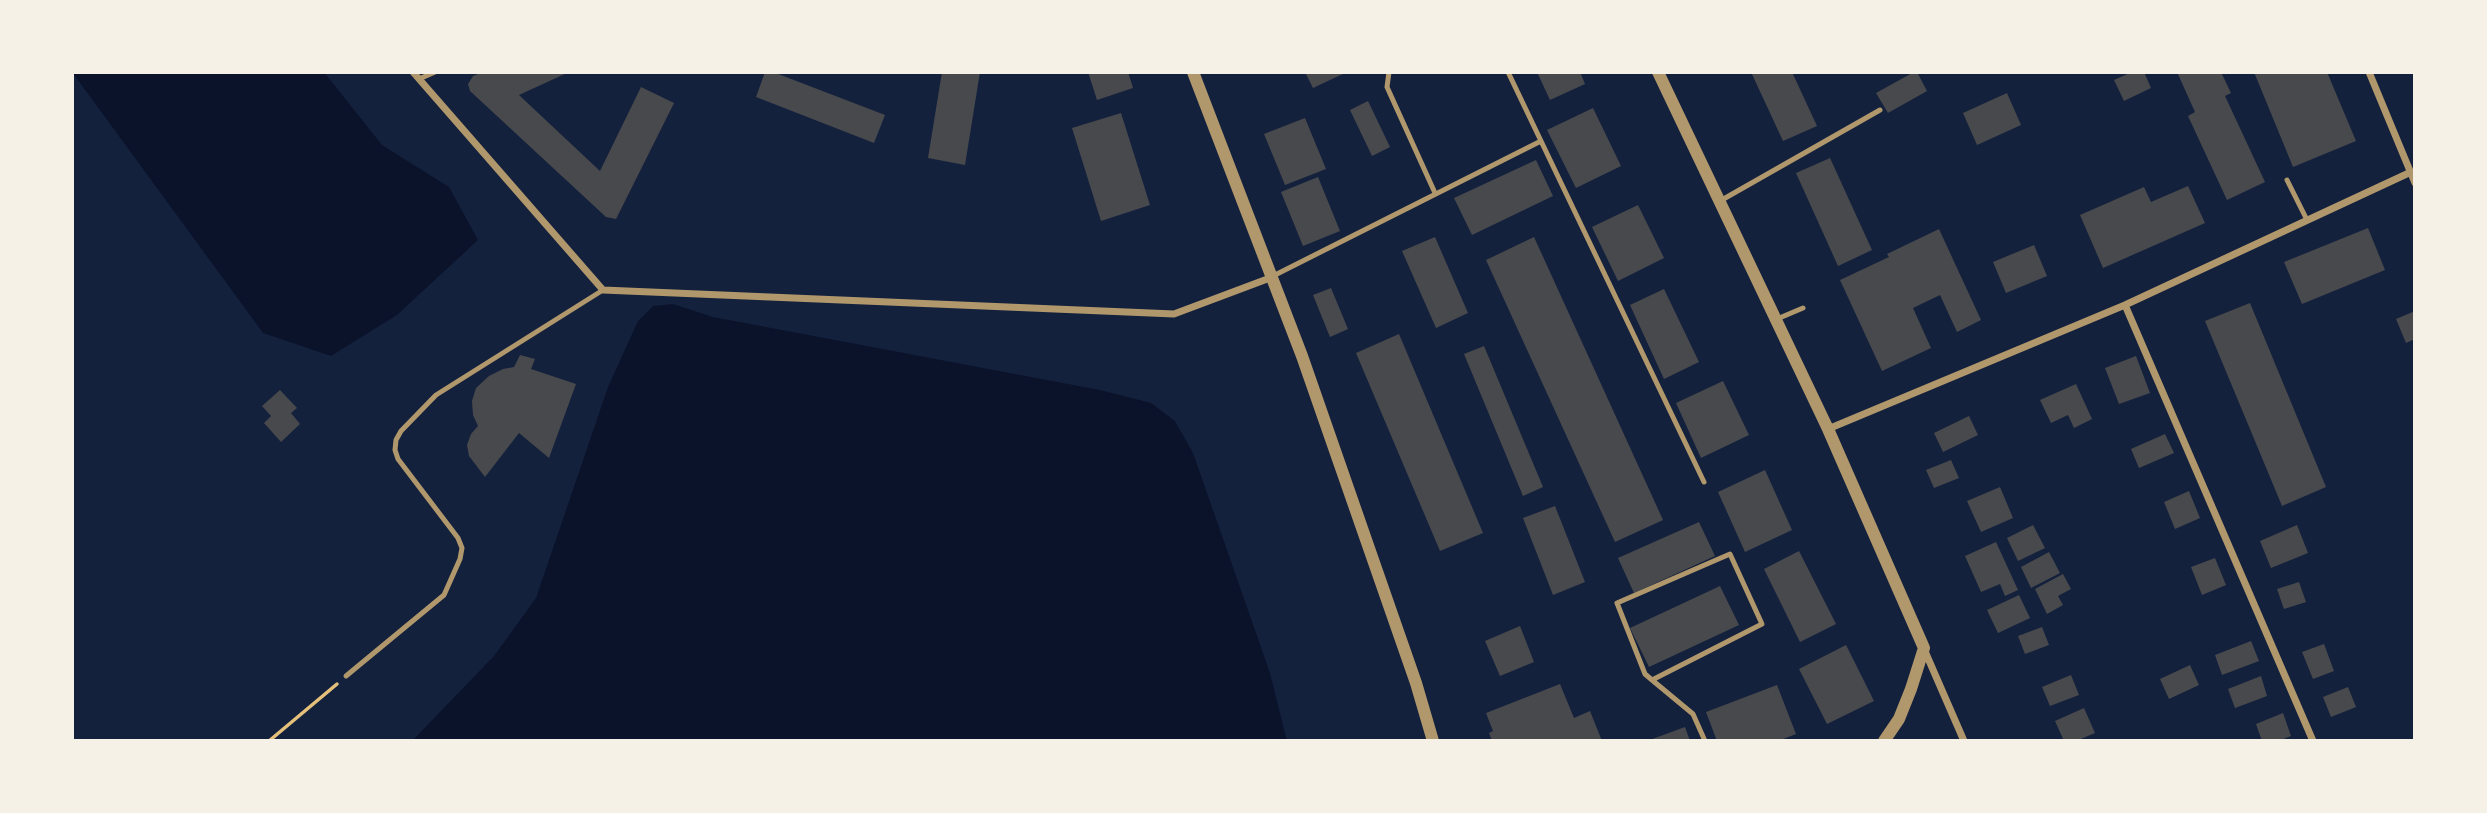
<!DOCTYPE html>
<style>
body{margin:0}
#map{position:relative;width:2487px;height:813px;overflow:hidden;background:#14213d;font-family:"PT Sans Narrow",sans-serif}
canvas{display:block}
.frame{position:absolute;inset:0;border:74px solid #f6f1e7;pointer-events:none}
</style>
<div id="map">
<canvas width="2487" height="813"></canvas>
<div class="frame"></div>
</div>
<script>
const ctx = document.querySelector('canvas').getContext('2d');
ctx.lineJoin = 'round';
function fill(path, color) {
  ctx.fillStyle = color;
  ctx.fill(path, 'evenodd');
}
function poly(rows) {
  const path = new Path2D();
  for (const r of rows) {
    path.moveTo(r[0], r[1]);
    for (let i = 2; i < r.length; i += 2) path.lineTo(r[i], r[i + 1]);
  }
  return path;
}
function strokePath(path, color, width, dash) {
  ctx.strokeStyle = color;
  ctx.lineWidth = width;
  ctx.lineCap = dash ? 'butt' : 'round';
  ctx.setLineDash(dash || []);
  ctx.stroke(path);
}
fill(poly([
 [72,72,324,72,382,145,449,187,478,240,397,315,331,356,263,333],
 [673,304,713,317,1100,390,1151,403,1175,421,1193,453,1270,673,1287,741,412,741,494,656,536,598,608,387,638,321,653,306]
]), '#0b132b');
fill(poly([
 [483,72,569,72,519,95,600,171,641,87,674,103,616,219,606,217,470,91,468,84,473,76],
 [765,72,773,72,885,115,874,143,756,97],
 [942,72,980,72,965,165,928,158],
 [1088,72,1128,72,1133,88,1097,100],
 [1305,72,1347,72,1313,88],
 [1537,72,1580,72,1585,84,1550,100],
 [1751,72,1792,72,1817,126,1783,141],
 [1914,72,1917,72,1927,91,1888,113,1876,93],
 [2132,72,2144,72,2151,88,2124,101,2114,80],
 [2177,72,2221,72,2231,93,2225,96,2265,182,2227,200,2188,116,2195,112],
 [2254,72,2327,72,2356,141,2293,167],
 [2007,93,2021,125,1977,145,1963,113],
 [1368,101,1390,147,1372,156,1350,110],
 [1593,108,1621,166,1576,188,1547,130],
 [1121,113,1150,205,1101,221,1072,128],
 [1305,118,1326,169,1285,185,1264,134],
 [1830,158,1872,250,1838,266,1796,173],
 [1536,160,1553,196,1472,235,1454,198],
 [1318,177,1340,231,1303,246,1281,192],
 [2188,186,2205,223,2103,268,2080,215,2144,187,2151,202],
 [1638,205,1664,258,1618,281,1592,227],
 [2368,228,2385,270,2302,304,2284,262],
 [1939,229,1981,320,1957,332,1940,295,1913,308,1931,348,1882,371,1840,280,1889,257,1887,254],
 [1435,237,1468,313,1436,328,1402,251],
 [1534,237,1663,520,1615,542,1486,260],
 [2034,245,2047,276,2006,293,1993,262],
 [1331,288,1348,329,1330,337,1313,295],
 [1664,289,1699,362,1664,379,1630,305],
 [2250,303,2326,487,2282,506,2205,321],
 [2415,311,2415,339,2406,343,2396,319],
 [1399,334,1483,533,1440,551,1356,353],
 [1484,346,1543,487,1523,496,1464,354],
 [520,355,535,359,531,369,576,384,549,458,519,433,485,477,469,456,467,445,471,434,478,426,473,415,472,401,476,388,489,376,503,369,514,367],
 [2136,356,2150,393,2119,404,2105,368],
 [1723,381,1749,435,1701,458,1676,403],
 [2076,384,2092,419,2074,428,2068,415,2051,423,2040,400],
 [280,390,297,408,291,413,300,424,281,442,264,423,271,416,262,406],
 [1969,416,1978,435,1943,452,1934,433],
 [2165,434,2174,453,2139,468,2131,449],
 [1951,460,1959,478,1934,488,1926,470],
 [1765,470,1792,530,1745,552,1718,492],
 [2000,487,2013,518,1981,532,1967,501],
 [2189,491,2200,518,2175,529,2164,502],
 [1555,506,1585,582,1553,595,1523,518],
 [1699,522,1715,556,1634,593,1618,558],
 [2033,525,2045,548,2018,561,2007,538],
 [2297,525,2308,553,2271,568,2260,541],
 [1996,542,2018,590,2005,596,2000,584,1981,592,1965,556],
 [1799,551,1836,624,1800,642,1764,569],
 [2049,552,2060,573,2031,588,2021,567],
 [2215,558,2226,585,2202,595,2191,567],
 [2063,574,2071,589,2058,596,2063,605,2047,614,2035,589],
 [2299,582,2306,602,2284,609,2277,589],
 [1720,586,1739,625,1649,667,1630,628],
 [2019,595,2030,618,1998,633,1987,610],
 [1520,626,1534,662,1500,676,1485,641],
 [2042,627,2049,645,2025,654,2018,636],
 [2251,641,2259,661,2222,675,2215,655],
 [2324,644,2334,671,2313,679,2302,652],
 [1846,645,1874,701,1827,724,1799,669],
 [2190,665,2199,685,2169,699,2160,679],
 [2071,675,2079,695,2050,706,2042,687],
 [2261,676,2267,696,2235,708,2228,689],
 [1560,684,1574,718,1590,711,1602,741,1492,741,1489,733,1493,731,1486,713],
 [1777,685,1796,734,1778,741,1717,741,1706,712],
 [2348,687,2356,707,2331,717,2323,697],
 [2084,708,2095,733,2076,741,2064,741,2055,721],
 [2283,713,2291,736,2278,741,2262,741,2256,724],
 [1685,727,1690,741,1647,741]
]), '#48494c');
strokePath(poly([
 [269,741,337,684]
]), '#e5c07b', 3.5);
strokePath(poly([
 [1389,72,1387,87,1435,193],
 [1508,72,1541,141],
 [419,79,435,72],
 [2287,180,2307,220],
 [1720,201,1880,110],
 [1271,277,1541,141,1704,482],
 [1777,319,1803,308],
 [346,676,444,595,460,559,462,548,458,538,398,459,395,450,396,440,401,431,436,395,603,290],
 [1652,680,1762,624,1730,554,1617,603,1645,674,1652,680,1693,714,1705,741]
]), '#b1986c', 5);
strokePath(poly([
 [413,72,603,290,1174,314,1270,278],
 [2369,72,2415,183],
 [2125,305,2313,741],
 [1828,429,2125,305,2411,172],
 [1924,649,1964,741]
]), '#b1986c', 7);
strokePath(poly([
 [1193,72,1302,356,1416,683,1433,741],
 [1658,72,1828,429,1924,648,1911,689,1899,719,1884,741]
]), '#b1986c', 12);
</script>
